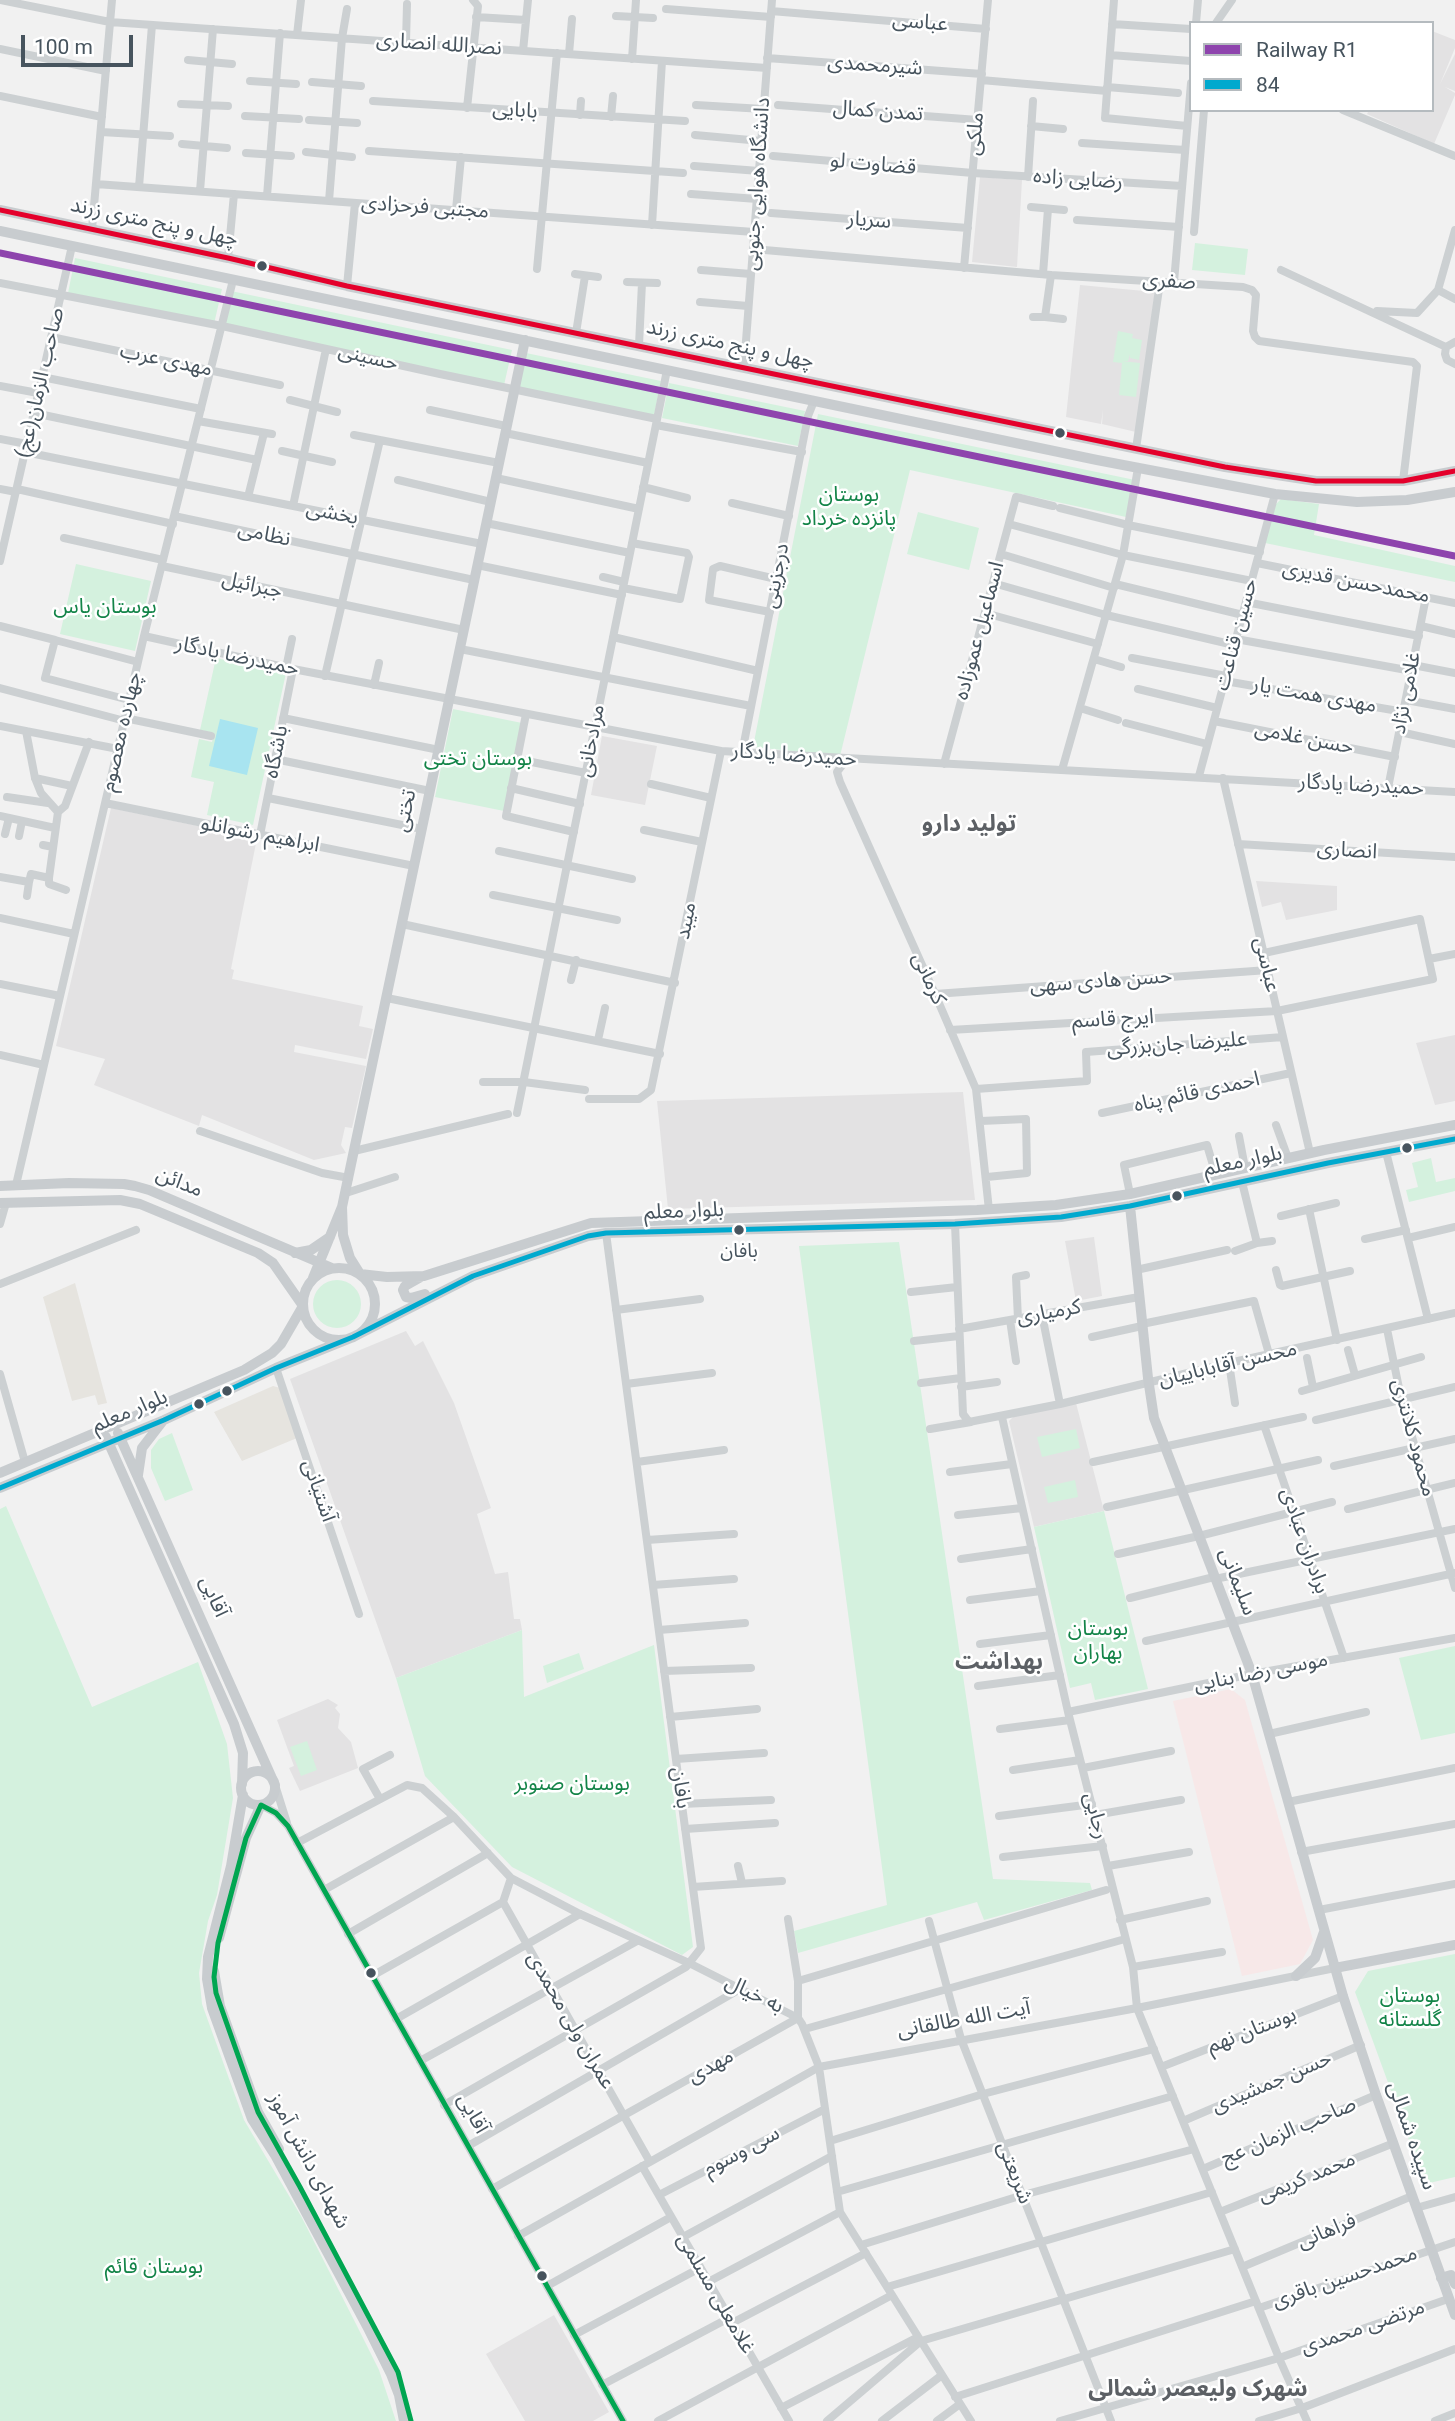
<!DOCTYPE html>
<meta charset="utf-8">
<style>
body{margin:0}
#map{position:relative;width:1455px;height:2421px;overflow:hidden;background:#f1f1f1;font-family:Roboto,sans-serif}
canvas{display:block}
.legend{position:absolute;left:1189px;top:21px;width:245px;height:91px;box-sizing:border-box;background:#fff;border:2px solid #b5bbbf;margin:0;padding:9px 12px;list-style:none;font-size:21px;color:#47545e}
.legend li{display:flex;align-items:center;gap:14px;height:35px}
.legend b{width:35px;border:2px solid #b5bbbf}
.scale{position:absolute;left:21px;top:35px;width:112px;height:32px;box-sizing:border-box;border:4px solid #47545e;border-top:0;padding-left:9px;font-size:21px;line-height:24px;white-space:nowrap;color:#47545e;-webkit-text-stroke:5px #fff;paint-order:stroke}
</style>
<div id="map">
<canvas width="1455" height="2421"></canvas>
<ul class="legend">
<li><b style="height:9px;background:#8e44ad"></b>Railway R1</li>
<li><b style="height:9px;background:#00a9ce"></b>84</li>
</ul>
<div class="scale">100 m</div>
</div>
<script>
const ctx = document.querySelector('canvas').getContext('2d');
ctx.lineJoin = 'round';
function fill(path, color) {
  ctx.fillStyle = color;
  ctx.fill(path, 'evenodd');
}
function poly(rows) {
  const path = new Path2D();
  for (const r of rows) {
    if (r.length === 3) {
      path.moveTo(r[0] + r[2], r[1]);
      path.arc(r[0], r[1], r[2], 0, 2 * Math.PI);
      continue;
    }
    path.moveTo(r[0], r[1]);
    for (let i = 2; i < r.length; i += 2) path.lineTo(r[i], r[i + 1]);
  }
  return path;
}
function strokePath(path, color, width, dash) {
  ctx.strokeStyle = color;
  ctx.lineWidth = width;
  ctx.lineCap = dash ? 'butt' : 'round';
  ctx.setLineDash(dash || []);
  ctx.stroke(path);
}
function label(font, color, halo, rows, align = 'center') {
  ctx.font = font + ' Roboto,"Noto Sans Arabic",sans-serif';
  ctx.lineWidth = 5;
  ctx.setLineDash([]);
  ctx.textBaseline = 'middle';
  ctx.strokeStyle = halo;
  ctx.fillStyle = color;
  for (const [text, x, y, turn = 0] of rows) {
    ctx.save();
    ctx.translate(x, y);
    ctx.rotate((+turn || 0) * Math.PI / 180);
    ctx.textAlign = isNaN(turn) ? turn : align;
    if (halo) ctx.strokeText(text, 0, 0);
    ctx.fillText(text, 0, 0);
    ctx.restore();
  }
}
fill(poly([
 [75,1283,107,1403,98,1405,95,1395,72,1401,43,1297],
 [273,1386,280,1388,297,1438,242,1461,214,1412]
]), '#e6e4df');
fill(poly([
 [1432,31,1455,40,1455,48,1440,84,1455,54,1455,91,1445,87,1455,93,1455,95,1434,144,1367,114,1369,110,1432,110],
 [980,177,1022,180,1017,267,972,262],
 [1080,285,1155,292,1136,432,1102,424,1103,410,1101,424,1066,417],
 [602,736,657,746,645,805,591,795],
 [111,808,257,838,231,969,234,970,232,979,363,1006,359,1026,373,1029,366,1059,295,1045,294,1052,366,1066,352,1128,345,1127,341,1145,346,1153,314,1160,202,1115,199,1126,94,1085,105,1059,56,1046],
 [1256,881,1337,886,1337,910,1286,920,1281,902,1262,907],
 [1455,1035,1455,1101,1435,1105,1416,1043],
 [963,1092,975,1200,668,1209,657,1101],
 [1094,1237,1102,1296,1076,1301,1065,1241],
 [406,1331,415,1346,423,1341,454,1403,491,1508,477,1514,495,1574,508,1572,514,1619,520,1619,522,1630,396,1678,290,1379],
 [1076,1403,1104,1511,1034,1527,1009,1421,1014,1416],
 [328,1699,338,1705,335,1708,340,1714,338,1728,351,1742,358,1768,300,1791,289,1768,294,1766,277,1720],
 [554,2315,609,2412,593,2421,525,2421,486,2354]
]), '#e3e2e3');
fill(poly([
 [1231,1689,1245,1700,1313,1940,1300,1964,1242,1976,1173,1701]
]), '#f7e8e8');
fill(poly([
 [1195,243,1248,249,1245,275,1192,270],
 [75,258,222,289,214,324,68,293],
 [231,291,512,350,504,385,227,326,224,321],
 [1118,331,1133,334,1132,338,1142,340,1139,360,1130,358,1130,354,1128,361,1122,361,1140,363,1136,397,1119,395,1122,363,1113,362],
 [526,353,661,381,654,416,518,388],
 [669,383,805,411,798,446,662,418],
 [818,414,1135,480,1126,517,910,470,840,756,753,747],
 [1281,499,1319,504,1314,535,1455,566,1455,582,1265,543,1276,504],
 [918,512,979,528,969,570,907,554],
 [76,564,151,581,135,651,60,634],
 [216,658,286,673,253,825,207,815,214,782,191,777,199,739,212,742,214,733,200,730],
 [453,709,522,723,504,811,435,797],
 [1431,1158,1436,1182,1455,1178,1455,1191,1409,1202,1406,1190,1418,1187,1412,1163],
 [899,1242,993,1879,1090,1883,1092,1890,984,1920,977,1902,798,1953,794,1931,887,1905,799,1246],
 [337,1304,24],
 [1076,1429,1080,1448,1042,1457,1037,1437],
 [172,1433,193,1490,165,1501,151,1468,151,1450,159,1439],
 [1075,1480,1078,1497,1048,1503,1044,1487],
 [6,1506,92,1707,198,1662,227,1744,233,1798,217,1895,208,1921,199,1973,202,2004,244,2120,301,2216,356,2324,379,2370,396,2421,0,2421,0,1509],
 [1104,1511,1148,1689,1095,1700,1091,1683,1070,1688,1034,1527],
 [522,1630,524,1697,654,1645,693,1947,682,1955,512,1867,425,1776,396,1678],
 [1455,1646,1455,1733,1421,1740,1399,1658],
 [579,1653,584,1669,547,1683,543,1666],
 [307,1741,317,1770,301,1776,290,1747],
 [1455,1954,1455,2177,1425,2184,1355,1992,1368,1971]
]), '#d4f1de');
fill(poly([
 [220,719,258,728,247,775,209,766]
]), '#a8e4f0');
strokePath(poly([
 [0,0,110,22,767,68],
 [1114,0,1105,118,1187,126],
 [666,9,771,17],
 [771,11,986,29],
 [616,16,653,18],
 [476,17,526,20],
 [1196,23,1198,0],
 [1216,23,1232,0],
 [1112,24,1191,29],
 [297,35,301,0],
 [406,42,407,4],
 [0,49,106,71],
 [523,51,528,0],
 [569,54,572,19],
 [1110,55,1191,61],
 [767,58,982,74],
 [632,59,636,0],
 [188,60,232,64],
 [981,80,1107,91],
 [250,81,296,84],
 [312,82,361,86],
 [1107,87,1178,93],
 [0,96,102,117],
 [373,101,685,121],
 [181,104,228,106],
 [696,105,763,109],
 [778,105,978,120],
 [467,108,478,6,473,0],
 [1343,110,1455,156],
 [580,115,581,101],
 [245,116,299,119],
 [611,117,613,96],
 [309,120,357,123],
 [1031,126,1063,129],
 [101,132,170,136],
 [695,135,761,141],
 [1082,143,1185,150],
 [182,144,227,148],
 [369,151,683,173],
 [306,152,352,157],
 [246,153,291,156],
 [773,156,973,173,1182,186],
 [694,166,759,171],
 [1028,177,1033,101],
 [96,184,754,232],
 [139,187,152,25],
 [200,191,213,29],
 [691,194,757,199],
 [267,196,280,33],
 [329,201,342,38,347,9],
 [1031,207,1064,210],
 [456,210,461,157],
 [771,213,968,228],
 [1077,220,1179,227],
 [652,225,662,61],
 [92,229,112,0],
 [1194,232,1204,110],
 [753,249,1051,275,1243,287,1252,290,1256,295,1253,331,1255,337,1259,341,1413,362,1417,366,1403,481],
 [228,258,234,194],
 [964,268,988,0],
 [537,269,557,53],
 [701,270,751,274],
 [1281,270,1446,347],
 [575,274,598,277],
 [1043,274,1048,209],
 [627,282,657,283],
 [1174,282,1191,83],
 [0,283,222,326,440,374,657,419],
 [347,286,355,203],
 [1438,290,1455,299],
 [700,302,748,306],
 [1377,311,1417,313,1438,290,1455,230],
 [1033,317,1045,317,1051,275],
 [1045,317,1063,319],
 [576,333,585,276],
 [51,337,280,385],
 [1455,342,1446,347,1445,354,1447,360,1455,364],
 [639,345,642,283],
 [744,367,772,0],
 [42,377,201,409],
 [0,386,38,393],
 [290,400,337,412],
 [430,410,506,426],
 [34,413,257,460],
 [198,421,272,434],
 [656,425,802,452],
 [505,433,648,463],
 [354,435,499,463],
 [0,439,27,444],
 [1136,449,1160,282],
 [282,451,332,462],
 [25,452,482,544],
 [496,478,639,509],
 [398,480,491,502],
 [643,487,687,498],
 [0,489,16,492],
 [17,489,173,524],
 [248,497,264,433],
 [732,503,789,516],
 [293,506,326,349],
 [1060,508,1128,525,1260,552],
 [174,516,474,580],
 [486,523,630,553],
 [1009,524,1123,555,1252,581],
 [64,538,163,560],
 [1001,554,1114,588],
 [0,561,72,246],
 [1257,563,1455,603],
 [477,565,622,595],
 [162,566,464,630],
 [603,577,624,582],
 [993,583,1106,615,1234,645],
 [1115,584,1243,615],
 [623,588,680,599,689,557,687,553,632,543],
 [1246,602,1419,636],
 [770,612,709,600,713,569,720,566,776,579],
 [985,613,1098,644],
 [0,626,55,640],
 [1421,626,1455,634],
 [144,636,293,669,721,751,1455,792],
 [613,637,758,671],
 [1236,639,1412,671],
 [460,649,751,706],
 [1132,658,1226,676],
 [1094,659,1121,667],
 [1413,665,1455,673],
 [286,668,292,639],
 [325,676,380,440],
 [1225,681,1404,712],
 [374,685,379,663],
 [0,688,125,721],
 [1138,689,1217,708],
 [129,700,45,678,55,640,138,662],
 [1406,700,1455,709],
 [1080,708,1118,720],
 [526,714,506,816,574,832],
 [125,718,211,736],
 [283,718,439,750],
 [1214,721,1395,757],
 [1126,723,1207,744],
 [0,726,118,749],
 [26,731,35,778,41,793,58,812],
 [1400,732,1455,744],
 [742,753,808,416,814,401],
 [275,759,430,791],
 [517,759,586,773],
 [846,760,837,772,840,782,935,994,976,1089,989,1210],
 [944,764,1016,497,1053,506],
 [1062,770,1123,555,1138,468],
 [1199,776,1275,494],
 [35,778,72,786],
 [1223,778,1310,1153],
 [651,784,711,798],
 [511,788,580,804],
 [1388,788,1426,597],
 [7,797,48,803],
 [268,798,422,829],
 [105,803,414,866],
 [0,816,55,828],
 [644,830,702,842],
 [5,834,9,818],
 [260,835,293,669],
 [19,836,22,821],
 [1238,844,1455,857],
 [43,845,53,847],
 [499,851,632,879],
 [0,877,29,882,31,874,49,878],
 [49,878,58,812,65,806,89,742],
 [49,878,49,884,66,890],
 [493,895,617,920],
 [27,896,29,882],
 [0,918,74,934],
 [402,924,675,983],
 [1429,959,1455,954],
 [571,980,576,960],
 [0,984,60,996],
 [935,994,1268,970],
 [387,998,660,1054],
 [950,1030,1277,1011,1433,979,1420,919,1264,953],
 [598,1040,605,1008],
 [0,1055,44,1065],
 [483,1082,524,1082,585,1090],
 [976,1089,1087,1081,1086,1052,1283,1037],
 [589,1099,639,1099,651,1090,721,751],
 [517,1113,667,370],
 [1102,1113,1291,1073],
 [981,1121,1026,1119,1027,1173,987,1177],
 [1276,1125,1288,1158],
 [200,1131,322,1173,349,1178],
 [1239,1136,1245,1168],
 [354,1151,508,1114],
 [1386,1152,1428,1319],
 [1242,1182,1257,1243],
 [16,1185,144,636,233,280],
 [346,1193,395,1177],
 [1130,1194,1124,1165,1207,1145,1216,1175],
 [1309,1209,1337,1340],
 [1281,1216,1336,1203],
 [0,1224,6,1203],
 [955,1224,963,1414,969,1422,1060,1404,1229,1363,1455,1313],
 [1408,1238,1455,1227],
 [1365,1239,1406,1230],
 [1235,1251,1257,1243,1272,1241],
 [1136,1270,1227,1250],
 [1276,1270,1280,1285,1282,1286,1350,1271],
 [0,1284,136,1230],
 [911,1292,957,1287],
 [616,1310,700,1299],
 [1042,1315,1060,1404],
 [1018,1319,1016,1277,1026,1275],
 [1010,1320,1016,1361],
 [1142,1324,1254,1301,1269,1354],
 [959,1329,1139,1297],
 [1387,1329,1401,1398,1455,1588],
 [1092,1337,1142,1326],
 [914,1341,959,1336],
 [1348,1350,1355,1375],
 [1307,1358,1313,1387],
 [1229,1363,1235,1403],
 [276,1368,359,1614],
 [0,1374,25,1462],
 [921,1383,961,1378],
 [626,1384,712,1373],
 [961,1387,997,1382],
 [1302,1391,1421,1357],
 [1002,1417,1068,1712,1133,1967,1137,2008,1279,2358,1307,2421],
 [1316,1420,1455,1387],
 [1264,1425,1344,1658],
 [930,1429,971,1422],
 [637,1462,724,1450],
 [1093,1462,1303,1417],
 [1334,1466,1455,1439],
 [950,1472,1012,1464],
 [1107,1507,1318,1460],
 [1348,1509,1455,1483],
 [958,1515,1022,1508],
 [647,1540,734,1534],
 [1118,1554,1199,1536,1332,1502],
 [961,1559,1032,1549],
 [1215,1579,1455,1529],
 [653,1585,734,1579],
 [1130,1598,1214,1577],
 [970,1600,1041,1591],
 [659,1630,745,1623],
 [1146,1641,1455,1573],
 [980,1644,1051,1635],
 [664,1671,751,1668],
 [978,1686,1060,1675],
 [1068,1712,1252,1674,1455,1638],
 [670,1717,757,1709],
 [1000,1729,1070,1720],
 [1269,1734,1366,1712],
 [676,1759,764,1753],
 [1083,1768,1171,1751],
 [1013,1770,1080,1760],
 [275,1785,287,1823],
 [380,1799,363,1769,390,1755],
 [1288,1802,1455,1768],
 [682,1804,771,1800],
 [261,1805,276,1813,288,1826,623,2421],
 [1095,1815,1181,1800],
 [999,1816,1092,1804],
 [685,1829,775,1823],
 [297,1843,407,1785,422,1788,454,1817,511,1878,580,1914,691,1964,798,2018,802,2024,819,2067,840,2212,971,2421],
 [1301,1852,1455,1824],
 [1003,1857,1103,1846],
 [738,1866,742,1883],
 [1108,1866,1189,1852],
 [511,1878,503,1902,650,2162],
 [693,1887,782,1881],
 [324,1890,454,1817],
 [1319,1910,1455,1884],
 [788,1919,798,1981],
 [1120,1920,1207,1901],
 [929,1921,961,2039,1111,2421],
 [348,1934,488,1853],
 [1133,1967,1222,1952],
 [372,1976,503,1902],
 [396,2019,580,1914],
 [805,2029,1125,1939],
 [420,2061,637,1941],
 [1161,2067,1343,1996],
 [444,2105,686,1967,701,1948,606,1233],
 [1183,2121,1361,2045],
 [830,2141,983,2094,1154,2049],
 [468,2146,740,1989],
 [642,2166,789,2421],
 [1203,2169,1376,2095],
 [492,2189,798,2018,798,1981,1106,1890],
 [837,2192,1173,2096],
 [659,2195,825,2109],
 [1416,2208,1455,2197],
 [1220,2212,1394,2143],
 [518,2236,819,2067,1137,2008,1335,1968],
 [683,2237,832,2156],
 [861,2245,1023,2195,1194,2149],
 [1242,2267,1412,2196],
 [708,2282,840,2212],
 [547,2286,671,2217],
 [887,2287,1212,2192],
 [1259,2308,1455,2242],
 [732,2323,866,2253],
 [574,2335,700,2268],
 [602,2385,729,2318],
 [955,2397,1256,2301],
 [781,2408,918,2337],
 [658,2421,892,2295],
 [827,2421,921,2341,1235,2249],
 [882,2421,942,2375],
 [937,2421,960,2404],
 [1060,2421,1279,2358,1448,2299],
 [1259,2421,1302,2408,1455,2349],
 [1435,2421,1455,2413]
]), '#ccd0d2', 8);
strokePath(poly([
 [0,210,228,258,347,286,1225,467,1316,481,1403,481,1455,471],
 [0,231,1097,460,1275,494,1357,502,1407,500,1455,492],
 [0,1186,69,1183,124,1184,135,1186,149,1190,332,1268],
 [0,1203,120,1200,140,1204,258,1253,273,1263,303,1306,281,1344,272,1353,244,1370,0,1473],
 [1130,1206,1148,1378,1154,1418,1252,1674,1343,1996,1376,2095,1455,2315],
 [342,1207,343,1235,350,1258,360,1274,387,1277,424,1276,591,1223,977,1210,1056,1205,1130,1194,1324,1150,1455,1125],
 [295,1253,311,1250,330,1237],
 [339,1304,36],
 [421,1277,405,1286,403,1290,406,1297,411,1298,425,1294],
 [313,1278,342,1207,525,340],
 [118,1433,275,1785],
 [106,1437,234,1724,243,1753,242,1784],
 [138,1475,142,1448,162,1422],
 [0,1488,164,1420,276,1368,353,1337,473,1276,588,1236,606,1233,955,1224,1061,1217,1130,1206,1328,1163,1455,1139],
 [258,1788,17],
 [243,1795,231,1866,208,1957,207,1979,212,2008,252,2119,275,2155,369,2330,391,2374,399,2395,404,2421],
 [219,1938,246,1838,261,1805],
 [1335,1968,1455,1945],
 [214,1971,220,2006,258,2112,279,2149],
 [1296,1976,1315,1958,1324,1932],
 [1441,2278,1451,2275,1455,2284]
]), '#c8cccf', 10);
strokePath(poly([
 [0,1488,164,1420,276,1368,353,1337,473,1276,588,1236,606,1233,955,1224,1061,1217,1130,1206,1328,1163,1455,1139]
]), '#00a9ce', 5);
strokePath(poly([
 [411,2421,398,2372,300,2187,258,2112,216,1993,214,1977,218,1943,246,1838,261,1805,276,1813,288,1826,623,2421]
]), '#00a651', 5);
strokePath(poly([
 [0,210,228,258,347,286,1225,467,1316,481,1403,481,1455,471]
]), '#e4002b', 5);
strokePath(poly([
 [0,253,1455,556]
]), '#8e44ad', 7);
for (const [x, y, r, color] of [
 [262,266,6,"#47545e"],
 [1060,433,6,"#47545e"],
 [1407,1148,6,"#47545e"],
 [1177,1196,6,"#47545e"],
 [739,1230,6,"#47545e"],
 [227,1391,6,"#47545e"],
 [199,1404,6,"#47545e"],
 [371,1973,6,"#47545e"],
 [542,2276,6,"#47545e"]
]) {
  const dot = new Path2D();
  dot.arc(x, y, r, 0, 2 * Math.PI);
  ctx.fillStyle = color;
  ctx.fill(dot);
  strokePath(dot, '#fff', 2.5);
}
label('19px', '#47545e', '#fff', [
 ["بافان",739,1252]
]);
label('21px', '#47545e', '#fff', [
 ["عباسی",920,23,5],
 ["نصرالله انصاری",439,45,4],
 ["شیرمحمدی",875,66,4],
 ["بابایی",515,111,4],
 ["تمدن کمال",878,112,4],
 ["ملکی",976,134,-85],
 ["قضاوت لو",873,165,5],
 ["رضایی زاده",1078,180,4],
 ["دانشگاه هوایی جنوبی",758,184,-86],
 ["مجتبی فرحزادی",425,208,4],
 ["سریار",869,221,4],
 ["چهل و پنج متری زرند",154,223,12],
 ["صفری",1169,282,3],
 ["چهل و پنج متری زرند",730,345,12],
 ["حسینی",368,358,13],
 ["مهدی عرب",166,361,12],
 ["صاحب الزمان(عج)",41,383,-77],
 ["بخشی",332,514,11],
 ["نظامی",264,535,12],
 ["درجزینی",777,576,-79],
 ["محمدحسن قدیری",1356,583,11],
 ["جبرائیل",252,586,13],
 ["اسماعیل عموزاده",980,631,-75],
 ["حسین قناعت",1237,635,-75],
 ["حمیدرضا یادگار",237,657,12],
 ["غلامی نژاد",1407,693,-79],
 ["مهدی همت یار",1314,696,10],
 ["چهارده معصوم",122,732,-77],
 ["حسن غلامی",1304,739,11],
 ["مرادخانی",592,741,-79],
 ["باشگاه",277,752,-79],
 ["حمیدرضا یادگار",794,756,4],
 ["حمیدرضا یادگار",1361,786,3],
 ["تختی",406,811,-78],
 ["ابراهیم رشوانلو",260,835,11],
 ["انصاری",1347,851,4],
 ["میبد",687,921,-79],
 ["عباسی",1266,965,77],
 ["کرمانی",928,979,66],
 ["حسن هادی سهی",1101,982,-4],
 ["ایرج قاسم",1113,1020,-3],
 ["علیرضا جان‌بزرگی",1177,1045,-4],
 ["احمدی قائم پناه",1197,1093,-12],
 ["بلوار معلم",1243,1162,-12],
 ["مدائن",179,1183,22],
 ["بلوار معلم",684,1212,-2],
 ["کرمیاری",1049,1313,-10],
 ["محسن آقاباباییان",1228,1365,-13],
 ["بلوار معلم",130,1412,-23],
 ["محمود کلانتری",1413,1438,75],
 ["آشتیانی",318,1491,71],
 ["برادران عبادی",1304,1541,71],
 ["سلیمانی",1237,1582,69],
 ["آقایی",213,1597,66],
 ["موسی رضا بنایی",1261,1673,-11],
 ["بافان",680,1788,82],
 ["رجایی",1095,1816,76],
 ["به خیال",754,1995,26],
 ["آیت الله طالقانی",964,2020,-10],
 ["عمران ولی محمدی",570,2021,60],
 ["بوستان نهم",1252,2031,-21],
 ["مهدی",711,2067,-29],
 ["حسن جمشیدی",1272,2083,-23],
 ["آقایی",472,2114,61],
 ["صاحب الزمان عج",1289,2132,-23],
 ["سپیده شمالی",1411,2136,71],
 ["سی وسوم",742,2152,-28],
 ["شهدای دانش آموز",308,2161,62],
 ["شریعتی",1014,2173,69],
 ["محمد کریمی",1307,2178,-22],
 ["فراهانی",1327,2232,-22],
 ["محمدحسین باقری",1345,2278,-19],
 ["غلامعلی مسلمی",715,2294,60],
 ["مرتضی محمدی",1363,2328,-19]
]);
label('21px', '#138448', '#fff', [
 ["بوستان",849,496],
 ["پانزده خرداد",849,520],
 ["بوستان یاس",105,608],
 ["بوستان تختی",478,760],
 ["بوستان",1098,1630],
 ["بهاران",1098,1654],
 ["بوستان صنوبر",572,1785],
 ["بوستان",1410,1997],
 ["گلستانه",1410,2021],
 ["بوستان قائم",154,2268]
]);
label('bold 23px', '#5c6065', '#fff', [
 ["تولید دارو",969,825],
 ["بهداشت",999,1663],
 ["شهرک ولیعصر شمالی",1198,2390]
]);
</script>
